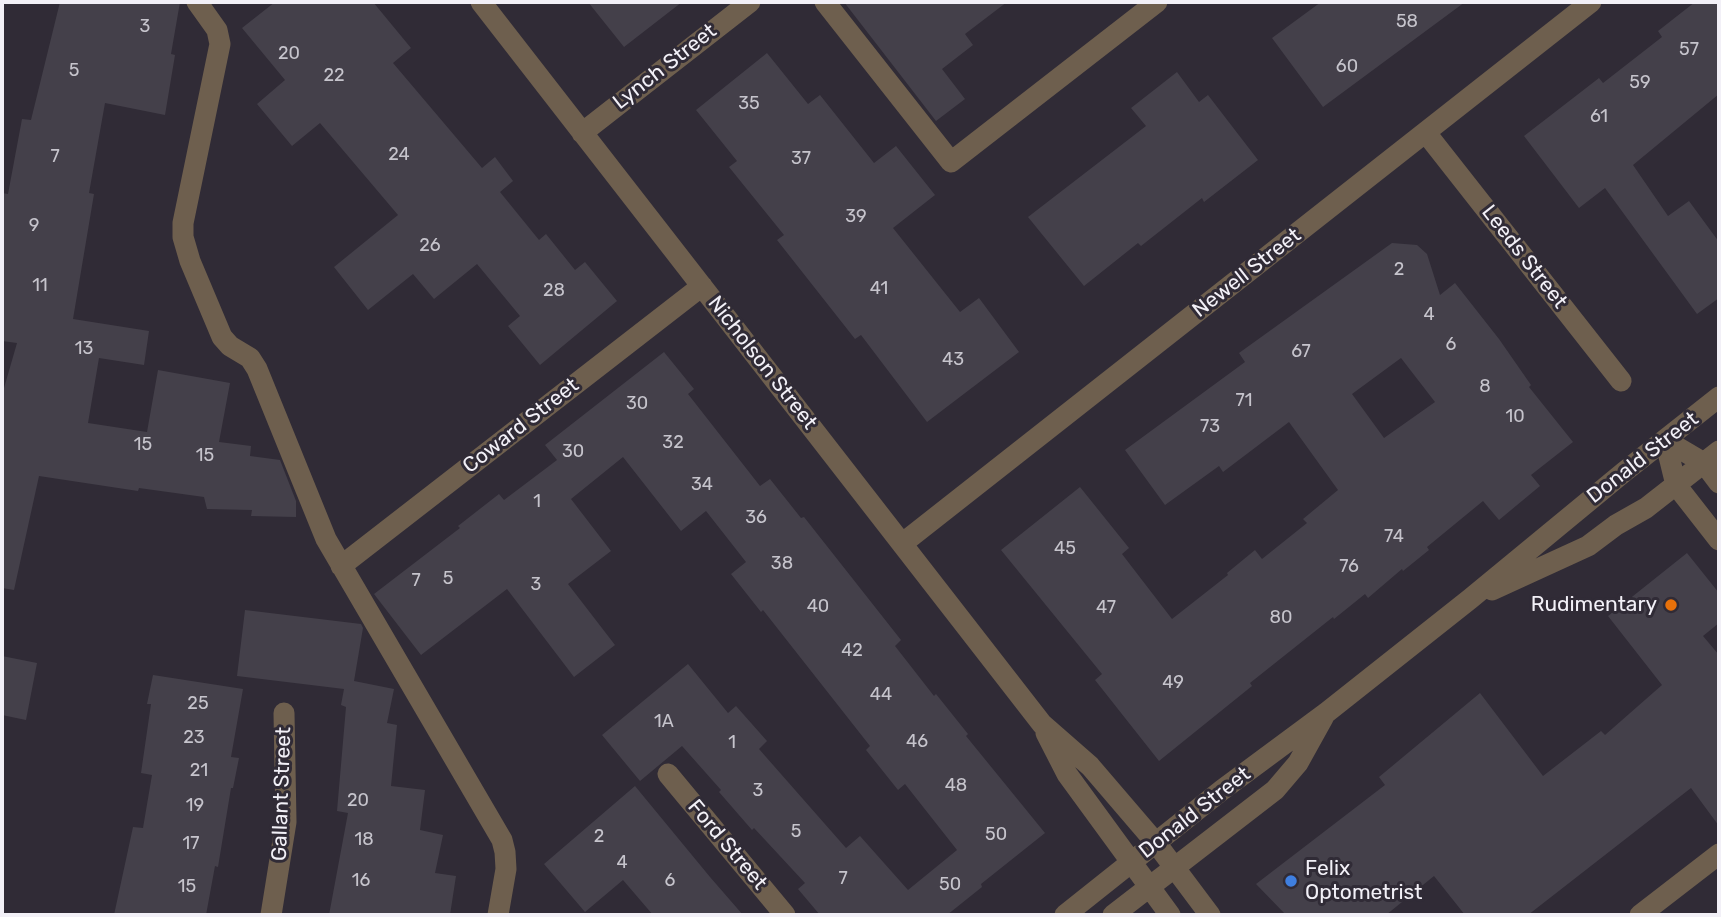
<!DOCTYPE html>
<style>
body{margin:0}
#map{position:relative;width:1721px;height:917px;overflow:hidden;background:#302b36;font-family:Rubik,sans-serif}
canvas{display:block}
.frame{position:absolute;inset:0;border:4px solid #f2f0f7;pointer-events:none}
</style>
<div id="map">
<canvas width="1721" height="917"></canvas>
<div class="frame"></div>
</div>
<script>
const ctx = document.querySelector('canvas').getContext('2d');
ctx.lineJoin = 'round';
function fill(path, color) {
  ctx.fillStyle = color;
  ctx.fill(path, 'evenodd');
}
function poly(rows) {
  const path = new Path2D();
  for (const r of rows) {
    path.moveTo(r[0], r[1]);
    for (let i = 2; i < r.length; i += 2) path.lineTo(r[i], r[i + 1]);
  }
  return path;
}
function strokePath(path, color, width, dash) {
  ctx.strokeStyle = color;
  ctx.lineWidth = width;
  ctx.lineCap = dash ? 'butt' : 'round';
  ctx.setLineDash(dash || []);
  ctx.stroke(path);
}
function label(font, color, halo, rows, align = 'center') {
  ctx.font = font + ' Rubik,sans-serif';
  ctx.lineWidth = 6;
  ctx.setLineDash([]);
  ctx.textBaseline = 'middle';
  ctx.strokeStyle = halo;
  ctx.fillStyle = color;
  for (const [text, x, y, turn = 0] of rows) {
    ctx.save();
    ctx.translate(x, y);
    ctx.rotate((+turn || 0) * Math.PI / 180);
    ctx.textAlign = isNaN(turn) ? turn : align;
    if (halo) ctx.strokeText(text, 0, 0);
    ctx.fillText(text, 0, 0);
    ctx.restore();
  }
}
fill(poly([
 [60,2,180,2,171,54,175,55,165,115,105,103,89,193,94,194,73,319,149,331,144,365,99,358,88,423,147,432,158,370,230,383,219,442,251,446,250,456,280,460,296,501,296,517,251,516,252,510,207,509,204,497,139,488,138,491,39,476,14,590,2,588,2,395,17,343,2,341,2,193,8,194,22,119,31,120],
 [275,2,373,2,411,48,393,63,482,168,495,157,513,181,500,192,539,240,546,234,575,270,585,262,617,301,540,365,508,326,520,316,477,264,434,299,413,274,368,310,334,267,398,215,320,123,292,146,257,104,285,80,242,28],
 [588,2,682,2,624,47],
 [844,2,1007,2,965,34,973,45,942,69,965,99,936,121],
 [1321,2,1465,2,1323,107,1272,38],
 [1695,2,1719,2,1719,94,1633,165,1668,216,1689,201,1719,242,1719,298,1697,314,1605,188,1579,208,1524,136,1599,78,1603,83,1662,37,1658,31],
 [767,53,808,104,820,95,874,163,896,146,935,195,893,228,960,312,979,298,1019,352,927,422,861,335,855,339,777,240,784,235,729,167,737,161,696,110],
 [1177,72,1199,102,1208,95,1258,160,1204,202,1202,198,1141,246,1138,243,1084,286,1028,217,1146,126,1131,108],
 [1392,243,1417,245,1427,254,1440,295,1455,283,1499,339,1531,385,1529,387,1573,442,1531,475,1540,486,1499,520,1483,501,1427,547,1429,550,1403,571,1402,569,1368,598,1365,594,1334,619,1333,617,1250,683,1252,686,1159,761,1095,680,1102,674,1001,550,1080,487,1129,548,1122,554,1172,619,1228,575,1227,573,1255,550,1262,559,1307,523,1303,519,1338,490,1289,422,1223,472,1219,466,1165,505,1125,450,1245,362,1239,353],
 [1401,358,1435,402,1384,438,1352,394],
 [664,352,694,389,688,394,760,486,770,479,801,518,804,517,901,640,895,646,934,696,936,694,968,734,966,736,1045,833,981,884,982,887,947,915,820,915,798,889,805,883,754,828,752,830,719,792,721,790,682,746,640,781,602,735,688,664,728,713,736,706,767,741,759,749,846,848,860,836,908,890,957,850,905,784,898,790,866,750,870,746,763,610,761,612,731,574,746,562,706,511,681,531,623,457,571,499,611,551,568,584,615,645,574,677,507,589,421,655,374,594,460,528,458,526,499,494,504,500,557,460,545,445],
 [1687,553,1719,593,1719,623,1703,636,1719,655,1719,826,1691,788,1528,915,1465,915,1434,876,1386,915,1286,915,1256,884,1385,785,1379,777,1480,693,1543,776,1601,731,1605,735,1662,685,1608,616],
 [245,610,361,624,363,628,354,681,394,689,387,723,397,725,391,786,425,790,420,830,443,835,435,873,456,876,450,915,329,915,348,813,337,811,346,707,341,705,344,689,237,676],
 [2,656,37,663,26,720,2,715],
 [153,675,243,689,231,757,239,758,233,788,231,788,218,867,215,866,206,915,114,915,133,827,143,828,152,775,141,773,151,704,147,704],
 [635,786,710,877,743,915,653,915,623,880,585,912,544,864]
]), '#44404a');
strokePath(poly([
 [197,2,217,30,220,44,183,223,183,237,190,261,222,337,230,346,250,358,257,369,326,539,502,840,505,852,506,869,498,915],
 [481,2,1042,724,1090,766,1156,843,1210,915],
 [825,2,951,162,1157,2],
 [582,133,750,2],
 [1426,133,1621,381],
 [1665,440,1676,485,1719,540],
 [1665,440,1704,463,1719,483],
 [903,543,1591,2],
 [341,566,702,286],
 [1492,590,1588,546,1616,525,1646,508,1719,451],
 [1046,733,1067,774,1170,915],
 [668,774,785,915],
 [271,915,286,822,284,713],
 [1065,915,1222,790,1326,713,1470,599,1624,472,1719,397],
 [1113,915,1275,790,1298,763,1323,718],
 [1640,915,1719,854]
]), '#6e5f4e', 21);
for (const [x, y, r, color] of [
 [1671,605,7,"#e8710a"],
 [1291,881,7,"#3f7fe0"]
]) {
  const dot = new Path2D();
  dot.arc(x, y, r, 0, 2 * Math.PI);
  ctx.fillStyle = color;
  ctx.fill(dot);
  strokePath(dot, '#302b36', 2.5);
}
label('18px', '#c6c4cc', null, [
 ["58",1407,22],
 ["3",145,27],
 ["57",1689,50],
 ["20",289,54],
 ["60",1347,67],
 ["5",74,71],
 ["22",334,76],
 ["59",1640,83],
 ["35",749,104],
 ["61",1599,117],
 ["24",399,155],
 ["7",55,157],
 ["37",801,159],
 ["39",856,217],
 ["9",34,226],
 ["26",430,246],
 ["2",1399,270],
 ["11",40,286],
 ["41",879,289],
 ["28",554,291],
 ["4",1429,315],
 ["6",1451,345],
 ["13",84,349],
 ["67",1301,352],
 ["43",953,360],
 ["8",1485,387],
 ["71",1244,401],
 ["30",637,404],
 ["10",1515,417],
 ["73",1210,427],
 ["32",673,443],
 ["15",143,445],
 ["30",573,452],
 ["15",205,456],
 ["34",702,485],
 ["1",537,502],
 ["36",756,518],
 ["74",1394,537],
 ["45",1065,549],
 ["38",782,564],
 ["76",1349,567],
 ["5",448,579],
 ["7",416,581],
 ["3",536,585],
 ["40",818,607],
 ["47",1106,608],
 ["80",1281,618],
 ["42",852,651],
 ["49",1173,683],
 ["44",881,695],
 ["25",198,704],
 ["1A",664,722],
 ["23",194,738],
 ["46",917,742],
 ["1",732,743],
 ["21",199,771],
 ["48",956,786],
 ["3",758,791],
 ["20",358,801],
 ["19",195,806],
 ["5",796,832],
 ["50",996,835],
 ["2",599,837],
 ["18",364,840],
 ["17",191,844],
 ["4",622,863],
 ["7",843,879],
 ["16",361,881],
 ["6",670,881],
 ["50",950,885],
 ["15",187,887]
]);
label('21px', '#f2f0f7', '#302b36', [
 ["Lynch Street",665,67,-38],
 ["Leeds Street",1524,257,52],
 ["Newell Street",1247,273,-38],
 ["Nicholson Street",762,363,52],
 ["Coward Street",521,426,-38],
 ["Donald Street",1643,458,-38],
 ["Gallant Street",282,794,-88],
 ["Donald Street",1195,813,-38],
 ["Ford Street",727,845,50]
]);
label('21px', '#f2f0f7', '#302b36', [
 ["Rudimentary",1657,605],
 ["Felix",1305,869,"left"],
 ["Optometrist",1305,893,"left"]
], 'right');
</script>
